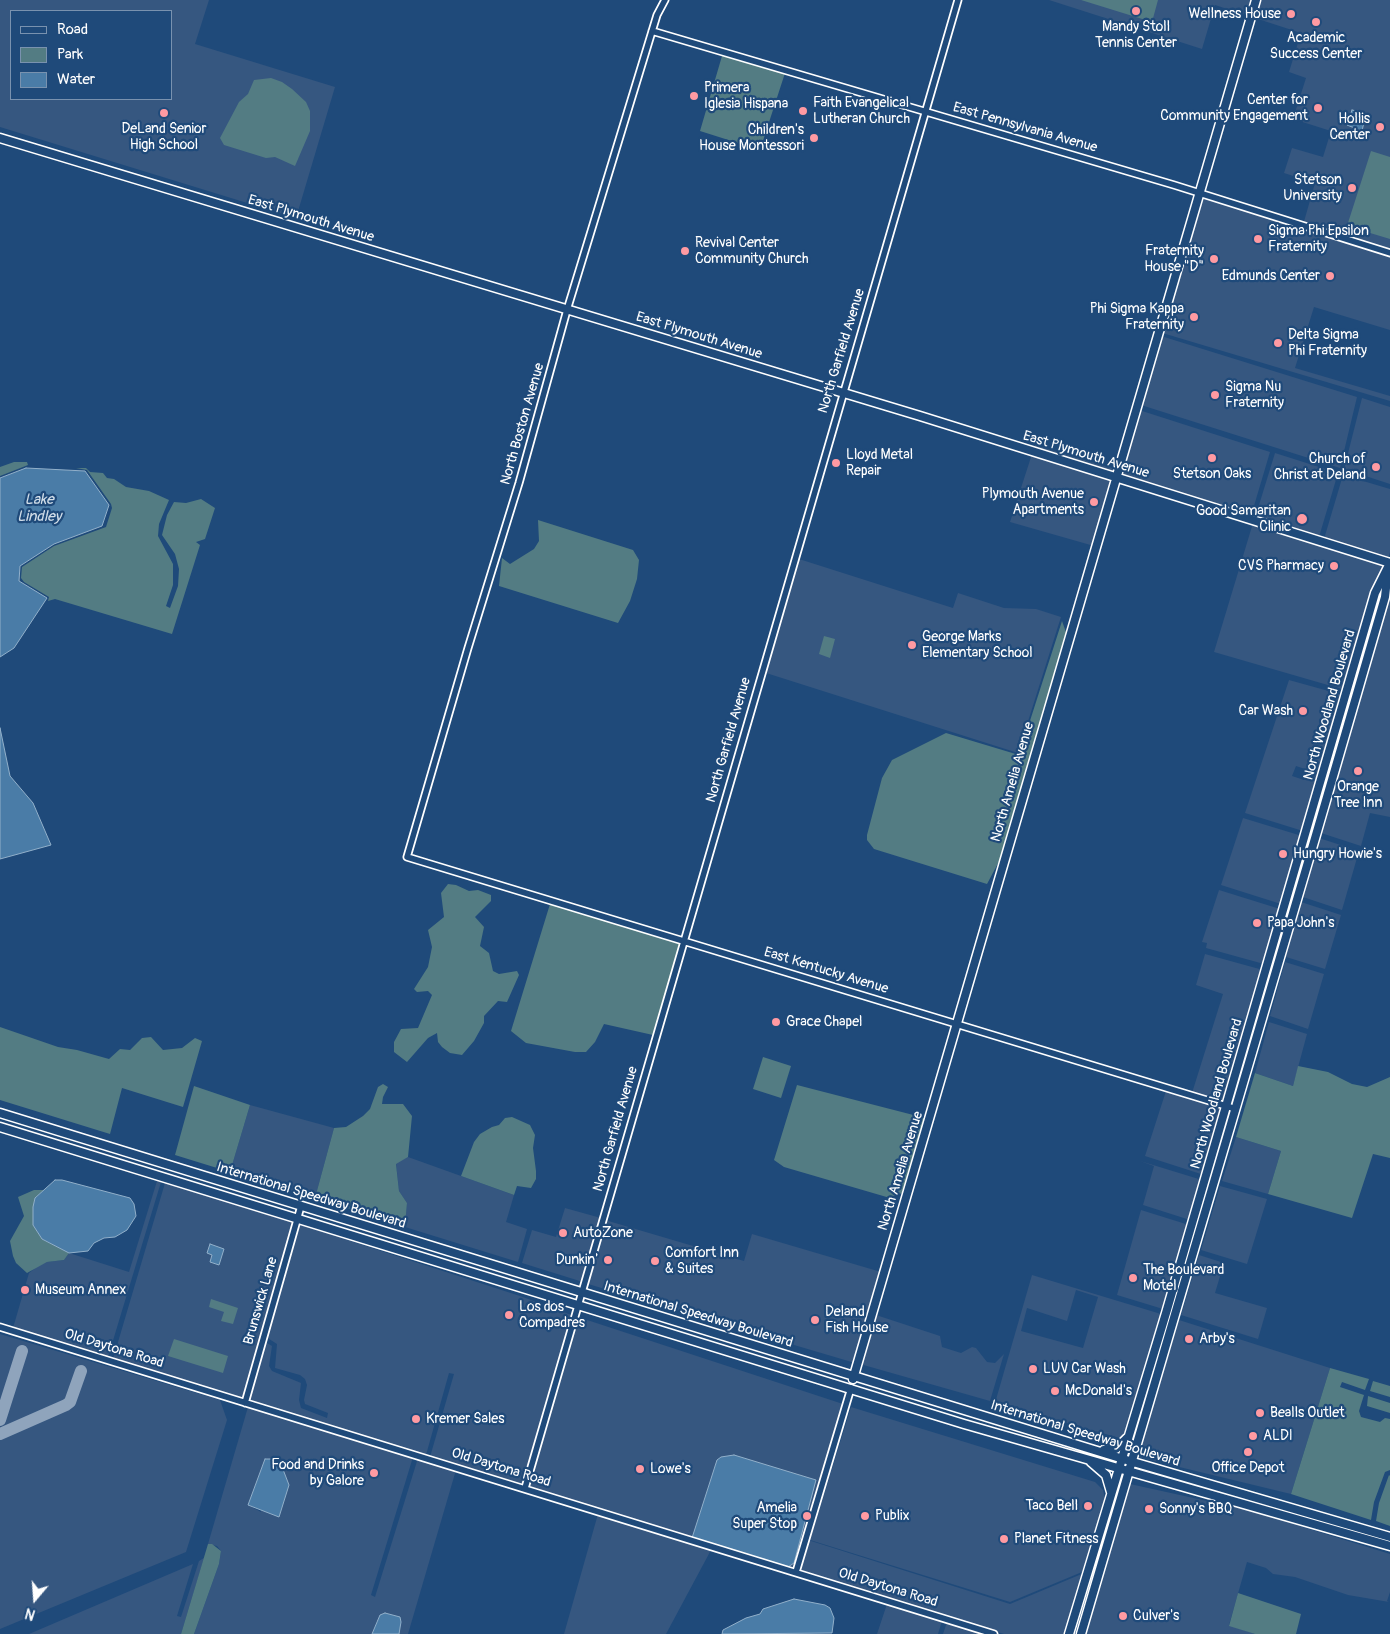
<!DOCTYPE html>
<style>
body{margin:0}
#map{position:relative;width:1390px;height:1634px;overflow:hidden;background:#1f4a7a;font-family:Pangolin,sans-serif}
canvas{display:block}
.legend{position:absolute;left:10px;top:10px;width:162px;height:90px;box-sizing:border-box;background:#1f4a7a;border:1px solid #7992af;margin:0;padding:6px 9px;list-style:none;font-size:15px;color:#fff}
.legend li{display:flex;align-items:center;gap:10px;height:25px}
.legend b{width:25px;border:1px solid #7992af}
.north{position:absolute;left:10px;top:1574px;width:50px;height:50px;-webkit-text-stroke:4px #1f4a7a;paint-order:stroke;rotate:198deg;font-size:14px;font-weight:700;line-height:20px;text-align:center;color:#fff}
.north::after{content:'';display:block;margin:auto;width:18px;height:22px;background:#fff;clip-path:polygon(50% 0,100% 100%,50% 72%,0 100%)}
</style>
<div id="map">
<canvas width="1390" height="1634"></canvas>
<ul class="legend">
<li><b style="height:6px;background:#1f4a7a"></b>Road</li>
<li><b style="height:14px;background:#537c83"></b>Park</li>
<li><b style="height:14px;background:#4a7ca7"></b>Water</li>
</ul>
<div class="north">N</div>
</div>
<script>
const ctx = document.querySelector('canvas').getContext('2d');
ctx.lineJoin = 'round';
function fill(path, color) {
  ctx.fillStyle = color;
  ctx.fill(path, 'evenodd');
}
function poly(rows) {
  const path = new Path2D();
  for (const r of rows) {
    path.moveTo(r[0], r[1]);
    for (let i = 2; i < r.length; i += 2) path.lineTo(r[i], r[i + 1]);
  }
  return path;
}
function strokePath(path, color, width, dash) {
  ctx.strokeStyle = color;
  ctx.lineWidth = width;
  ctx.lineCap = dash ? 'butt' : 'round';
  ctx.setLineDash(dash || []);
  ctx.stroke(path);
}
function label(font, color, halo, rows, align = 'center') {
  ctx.font = font + ' Pangolin,sans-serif';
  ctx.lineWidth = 4.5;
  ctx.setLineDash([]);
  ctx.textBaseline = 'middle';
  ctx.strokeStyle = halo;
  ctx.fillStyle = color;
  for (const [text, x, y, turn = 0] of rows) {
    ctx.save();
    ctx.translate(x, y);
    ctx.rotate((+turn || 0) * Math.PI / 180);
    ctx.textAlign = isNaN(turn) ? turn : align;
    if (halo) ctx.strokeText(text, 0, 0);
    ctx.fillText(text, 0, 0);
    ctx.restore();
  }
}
fill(poly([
 [0,0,209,0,195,44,335,87,296,218,0,127],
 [11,11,171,11,171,99,11,99],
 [1049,0,1390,0,1390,330,1314,307,1295,368,1390,396,1390,401,1159,332,1200,193,1303,225,1315,183,1284,173,1292,148,1323,157,1331,131,1293,119,1306,78,1289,72,1301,33,1215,5,1202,49],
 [1155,326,1158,327,1116,474,1033,449,1035,445,1115,469],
 [1161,336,1357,397,1340,468,1141,405],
 [1362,398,1390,407,1390,484,1344,469],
 [1139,410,1270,452,1251,516,1121,476],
 [1275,453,1338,473,1319,537,1255,518],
 [1032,454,1115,480,1094,546,1010,522],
 [1343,475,1390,489,1390,552,1388,559,1324,539],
 [1253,523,1386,564,1382,567,1345,690,1214,652],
 [799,559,953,608,958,593,1004,608,1036,609,1061,617,1018,753,763,672],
 [1390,594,1390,817,1370,813,1361,846,1321,833],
 [1289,680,1343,695,1303,831,1245,813],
 [1296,766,1308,770,1304,780,1292,776],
 [1243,818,1302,836,1281,904,1221,885],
 [1319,838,1359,851,1342,910,1303,897],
 [1219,890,1280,909,1264,964,1206,948,1207,943,1202,942],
 [1301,902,1341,915,1325,969,1286,957],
 [1205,954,1263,970,1225,1103,1192,1093,1223,994,1196,985],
 [1285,962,1324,974,1308,1029,1270,1016],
 [1269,1022,1307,1034,1293,1086,1255,1073],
 [1166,1091,1224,1108,1204,1175,1145,1156],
 [250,1105,334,1128,315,1198,230,1172],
 [1236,1137,1281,1151,1268,1194,1222,1181],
 [408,1157,514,1195,506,1222,527,1229,518,1262,405,1227,407,1203,399,1191,396,1163],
 [1140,1161,1202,1180,1190,1220,1143,1205,1154,1166],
 [157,1181,161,1182,108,1357,13,1328,29,1273,38,1266,47,1262,64,1260,69,1253,129,1272],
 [165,1183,294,1223,243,1400,113,1359],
 [1220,1186,1267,1199,1247,1264,1201,1250],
 [565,1208,601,1218,583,1282,522,1263,532,1230,556,1237],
 [1141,1210,1189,1225,1163,1309,1117,1295],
 [605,1220,744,1261,752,1234,881,1272,855,1363,588,1284],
 [298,1224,520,1296,574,1316,524,1484,430,1457,454,1374,449,1373,426,1455,248,1402,265,1342,272,1346,269,1366,272,1371,301,1383,299,1400,301,1408,327,1418,328,1413,305,1404,304,1400,307,1385,305,1379,300,1375,275,1368,277,1344,266,1337],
 [1199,1255,1224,1263,1215,1293,1267,1308,1258,1339,1181,1315],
 [886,1273,888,1274,876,1315,940,1336,942,1347,961,1353,972,1347,976,1348,987,1362,995,1363,1004,1354,990,1401,860,1364],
 [1032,1275,1161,1314,1123,1439,995,1403],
 [1076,1290,1098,1297,1083,1348,1021,1331,1027,1308,1067,1321],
 [578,1317,843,1404,795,1568,788,1567,794,1562,721,1457,717,1460,692,1538,528,1486],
 [1179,1320,1330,1368,1291,1494,1138,1457],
 [0,1334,220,1400,227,1420,186,1552,0,1629],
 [248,1407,413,1457,371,1595,375,1597,418,1458,456,1470,408,1634,399,1634,401,1622,377,1621,372,1634,194,1634,219,1564,221,1551,217,1546,208,1544],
 [265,1459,261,1512,248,1505],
 [851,1407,1095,1482,1103,1490,1105,1499,1082,1572,1010,1602,810,1540],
 [1130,1484,1248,1510,1390,1554,1390,1592,1387,1601,1389,1602,1348,1595,1295,1577,1273,1574,1266,1568,1247,1562,1229,1625,1255,1634,1086,1634],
 [598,1514,711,1550,666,1634,564,1634],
 [808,1540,1010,1604,1084,1573,1066,1634,1004,1634,799,1570],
 [204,1558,181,1634,29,1634,193,1564,177,1616,181,1617,199,1561],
 [887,1604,942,1621,938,1634,877,1634],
 [947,1622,985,1634,943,1634]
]), '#365780');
fill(poly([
 [1081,0,1158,0,1152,22],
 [726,54,785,73,760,150,700,131,722,56],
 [271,78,282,82,292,89,306,102,310,111,310,131,295,166,275,157,266,158,224,145,220,138,239,102,248,94,254,80],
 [1371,151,1390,157,1390,239,1347,226],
 [14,462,27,462,28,465,0,476,0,467],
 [76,468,86,468,90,472,103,473,107,478,114,479,126,487,149,491,169,500,159,524,158,536,173,564,173,585,166,606,170,608,178,586,179,569,175,554,162,535,167,515,174,502,186,503,201,499,215,508,205,539,196,542,200,545,172,634,55,599,48,601,49,597,24,582,21,578,22,567,54,546,106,527,112,508,111,504,87,470],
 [538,520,633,550,639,560,637,579,630,601,618,623,499,586,502,558,510,564,534,549,539,541],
 [1062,621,1067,635,1042,722,1003,854,987,884,874,849,867,840,867,835,882,778,892,760,946,733,1019,755],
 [824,636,835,639,830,658,819,654],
 [448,884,456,885,469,891,478,890,491,895,491,901,475,917,484,927,480,946,489,953,493,971,499,974,517,971,519,975,507,1002,498,1001,484,1016,484,1023,474,1041,462,1055,450,1053,442,1047,438,1042,437,1033,428,1038,407,1062,394,1052,394,1042,401,1029,418,1028,432,995,428,991,417,992,414,989,428,967,432,947,428,930,444,917,441,893],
 [550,904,681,943,653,1035,604,1024,595,1042,586,1052,575,1052,526,1043,511,1031],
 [0,1027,58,1047,77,1050,109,1059,120,1049,130,1050,142,1038,151,1037,163,1050,182,1048,195,1038,202,1041,183,1107,122,1088,110,1134,0,1100],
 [763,1057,791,1066,781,1098,753,1089],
 [1298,1066,1328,1072,1352,1084,1367,1087,1390,1077,1390,1158,1373,1154,1352,1218,1268,1194,1281,1151,1236,1137,1255,1073,1293,1086],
 [383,1084,388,1087,383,1097,382,1104,403,1104,412,1116,408,1157,396,1164,399,1191,407,1203,405,1227,315,1198,334,1128,346,1127,363,1116,370,1109,378,1087],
 [797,1085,925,1118,902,1193,890,1198,784,1167,774,1160],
 [194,1086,250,1105,230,1172,175,1155],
 [512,1117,530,1125,535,1135,533,1148,536,1171,536,1179,531,1188,517,1186,514,1195,461,1176,474,1142,480,1134,492,1127,499,1125,505,1118],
 [34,1190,44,1190,35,1198,33,1225,42,1239,69,1253,64,1260,47,1262,27,1273,16,1263,13,1256,10,1241,24,1216,18,1197],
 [211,1299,238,1308,233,1324,221,1321,224,1312,209,1307],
 [174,1339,228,1356,223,1373,168,1356],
 [1330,1368,1369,1379,1365,1390,1342,1382,1340,1387,1364,1395,1359,1411,1361,1417,1380,1422,1385,1418,1390,1419,1390,1470,1385,1472,1374,1502,1371,1520,1291,1494],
 [1373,1381,1390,1386,1390,1397,1370,1391],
 [1368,1396,1390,1403,1390,1413,1367,1406],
 [1389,1475,1390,1476,1390,1526,1376,1521,1379,1503],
 [208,1544,212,1544,221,1551,219,1564,194,1634,181,1634],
 [1238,1593,1301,1614,1296,1634,1255,1634,1229,1626]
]), '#537c83');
const water = poly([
 [1352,110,1361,112,1359,120,1364,122,1362,131,1347,125,1352,110],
 [26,468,85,471,109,505,102,526,54,544,20,566,19,581,47,598,14,648,0,657,0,478,26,468],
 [0,728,10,776,33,803,51,845,0,859,0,728],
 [55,1180,62,1180,130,1198,134,1204,136,1216,127,1230,115,1237,104,1238,94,1243,88,1251,69,1253,42,1239,33,1225,33,1207,35,1198,55,1180],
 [210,1244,224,1249,219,1265,210,1262,212,1255,207,1253,210,1244],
 [734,1455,816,1480,794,1563,788,1567,692,1538,717,1460,721,1457,734,1455],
 [265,1459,279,1459,289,1485,279,1517,248,1505,265,1459],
 [794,1599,825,1605,830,1608,834,1618,832,1633,722,1634,723,1630,746,1618,760,1614,763,1609,794,1599],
 [385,1613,400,1617,401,1622,399,1634,372,1634,380,1615,385,1613]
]);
fill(water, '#4a7ca7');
strokePath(water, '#92b0ca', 1);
strokePath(poly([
 [0,1420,22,1351],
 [0,1434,66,1405,70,1402,81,1371]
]), '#8fa4bc', 12);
const minor = poly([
 [665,0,657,15,567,310,519,483,468,648,407,857,1236,1109],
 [652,31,1174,185,1390,253],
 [0,1327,994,1634],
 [245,1403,301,1206],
 [525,1488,958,0],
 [796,1572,851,1388]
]);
const major = poly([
 [0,138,920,416,1390,563],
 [0,1113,1133,1462,1390,1537],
 [0,1127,964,1424,1390,1546],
 [853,1379,1256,0],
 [1104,1450,1116,1449,1127,1438],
 [1091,1462,1106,1475,1111,1492],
 [1069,1634,1166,1313,1375,593,1390,563],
 [1081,1634,1316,835,1385,597,1388,570]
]);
strokePath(minor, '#fff', 9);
strokePath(major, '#fff', 11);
strokePath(minor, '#1f4a7a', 5.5);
strokePath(major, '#1f4a7a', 8);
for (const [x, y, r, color] of [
 [1136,11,5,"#ff9aa2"],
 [1291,14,5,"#ff9aa2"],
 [1316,22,5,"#ff9aa2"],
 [694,96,5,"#ff9aa2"],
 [1318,108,5,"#ff9aa2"],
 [803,111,5,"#ff9aa2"],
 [164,113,5,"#ff9aa2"],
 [1380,127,5,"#ff9aa2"],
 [814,138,5,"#ff9aa2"],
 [1352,188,5,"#ff9aa2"],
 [1258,239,5,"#ff9aa2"],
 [685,251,5,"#ff9aa2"],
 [1214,259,5,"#ff9aa2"],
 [1330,276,5,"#ff9aa2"],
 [1194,317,5,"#ff9aa2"],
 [1278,343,5,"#ff9aa2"],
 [1215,395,5,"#ff9aa2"],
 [1212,458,5,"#ff9aa2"],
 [836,463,5,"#ff9aa2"],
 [1376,467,5,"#ff9aa2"],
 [1094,502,5,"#ff9aa2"],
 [1302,519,6,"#ff9aa2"],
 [1334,566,5,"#ff9aa2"],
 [912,645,5,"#ff9aa2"],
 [1303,711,5,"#ff9aa2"],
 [1358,771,5,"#ff9aa2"],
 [1283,854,5,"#ff9aa2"],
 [1257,923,5,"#ff9aa2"],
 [776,1022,5,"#ff9aa2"],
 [563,1233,5,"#ff9aa2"],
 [608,1260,5,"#ff9aa2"],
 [655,1261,5,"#ff9aa2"],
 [1133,1278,5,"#ff9aa2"],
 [25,1290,5,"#ff9aa2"],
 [509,1315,5,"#ff9aa2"],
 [815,1320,5,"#ff9aa2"],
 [1189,1339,5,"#ff9aa2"],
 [1033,1369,5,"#ff9aa2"],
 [1055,1391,5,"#ff9aa2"],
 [1260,1413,5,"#ff9aa2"],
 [416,1419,5,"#ff9aa2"],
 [1253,1436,5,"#ff9aa2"],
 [1248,1452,5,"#ff9aa2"],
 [640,1469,5,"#ff9aa2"],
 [374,1473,5,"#ff9aa2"],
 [1088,1506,5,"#ff9aa2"],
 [1149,1509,5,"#ff9aa2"],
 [807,1516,5,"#ff9aa2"],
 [865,1516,5,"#ff9aa2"],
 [1004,1539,5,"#ff9aa2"],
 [1123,1616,5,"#ff9aa2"]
]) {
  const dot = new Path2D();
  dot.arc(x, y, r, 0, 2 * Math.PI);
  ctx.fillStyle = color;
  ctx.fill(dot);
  strokePath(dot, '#1f4a7a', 2);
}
label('14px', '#fff', '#1f4a7a', [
 ["Wellness House",1281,14,"right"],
 ["Mandy Stoll",1136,27,"center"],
 ["Tennis Center",1136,43,"center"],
 ["Academic",1316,38,"center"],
 ["Success Center",1316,54,"center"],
 ["Primera",704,88],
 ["Iglesia Hispana",704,104],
 ["Center for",1308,100,"right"],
 ["Community Engagement",1308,116,"right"],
 ["Faith Evangelical",813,103],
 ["Lutheran Church",813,119],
 ["Hollis",1370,119,"right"],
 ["Center",1370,135,"right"],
 ["DeLand Senior",164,129,"center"],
 ["High School",164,145,"center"],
 ["Children's",804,130,"right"],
 ["House Montessori",804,146,"right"],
 ["Stetson",1342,180,"right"],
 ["University",1342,196,"right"],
 ["Sigma Phi Epsilon",1268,231],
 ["Fraternity",1268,247],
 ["Revival Center",695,243],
 ["Community Church",695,259],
 ["Fraternity",1204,251,"right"],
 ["House \"D\"",1204,267,"right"],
 ["Edmunds Center",1320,276,"right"],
 ["Phi Sigma Kappa",1184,309,"right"],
 ["Fraternity",1184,325,"right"],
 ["Delta Sigma",1288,335],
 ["Phi Fraternity",1288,351],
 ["Sigma Nu",1225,387],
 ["Fraternity",1225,403],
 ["Lloyd Metal",846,455],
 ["Repair",846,471],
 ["Church of",1366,459,"right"],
 ["Christ at Deland",1366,475,"right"],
 ["Stetson Oaks",1212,474,"center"],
 ["Plymouth Avenue",1084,494,"right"],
 ["Apartments",1084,510,"right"],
 ["Good Samaritan",1291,511,"right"],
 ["Clinic",1291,527,"right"],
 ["CVS Pharmacy",1324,566,"right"],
 ["George Marks",922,637],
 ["Elementary School",922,653],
 ["Car Wash",1293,711,"right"],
 ["Orange",1358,787,"center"],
 ["Tree Inn",1358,803,"center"],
 ["Hungry Howie's",1293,854],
 ["Papa John's",1267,923],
 ["Grace Chapel",786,1022],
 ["AutoZone",573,1233],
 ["Comfort Inn",665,1253],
 ["& Suites",665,1269],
 ["Dunkin'",598,1260,"right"],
 ["The Boulevard",1143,1270],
 ["Motel",1143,1286],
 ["Museum Annex",35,1290],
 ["Los dos",519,1307],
 ["Compadres",519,1323],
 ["Deland",825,1312],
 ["Fish House",825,1328],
 ["Arby's",1199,1339],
 ["LUV Car Wash",1043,1369],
 ["McDonald's",1065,1391],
 ["Bealls Outlet",1270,1413],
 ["Kremer Sales",426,1419],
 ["ALDI",1263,1436],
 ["Food and Drinks",364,1465,"right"],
 ["by Galore",364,1481,"right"],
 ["Office Depot",1248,1468,"center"],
 ["Lowe's",650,1469],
 ["Taco Bell",1078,1506,"right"],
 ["Amelia",797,1508,"right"],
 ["Super Stop",797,1524,"right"],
 ["Sonny's BBQ",1159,1509],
 ["Publix",875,1516],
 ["Planet Fitness",1014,1539],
 ["Culver's",1133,1616]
], 'left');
label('14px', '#fff', '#1f4a7a', [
 ["East Pennsylvania Avenue",1025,128,16],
 ["East Plymouth Avenue",311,219,17],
 ["East Plymouth Avenue",699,336,17],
 ["North Garfield Avenue",842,351,-73],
 ["North Boston Avenue",523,424,-74],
 ["East Plymouth Avenue",1086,455,17],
 ["North Woodland Boulevard",1330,705,-74],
 ["North Garfield Avenue",729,740,-74],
 ["North Amelia Avenue",1013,782,-74],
 ["East Kentucky Avenue",826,971,17],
 ["North Woodland Boulevard",1217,1094,-74],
 ["North Garfield Avenue",616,1129,-74],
 ["North Amelia Avenue",901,1171,-73],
 ["International Speedway Boulevard",311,1196,17],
 ["Brunswick Lane",261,1301,-74],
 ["International Speedway Boulevard",698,1315,17],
 ["Old Daytona Road",114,1349,17],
 ["International Speedway Boulevard",1085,1434,17],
 ["Old Daytona Road",501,1468,17],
 ["Old Daytona Road",888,1588,17]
]);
label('italic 15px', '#d2dee9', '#1f4a7a', [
 ["Lake",39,500],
 ["Lindley",39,517]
]);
</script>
